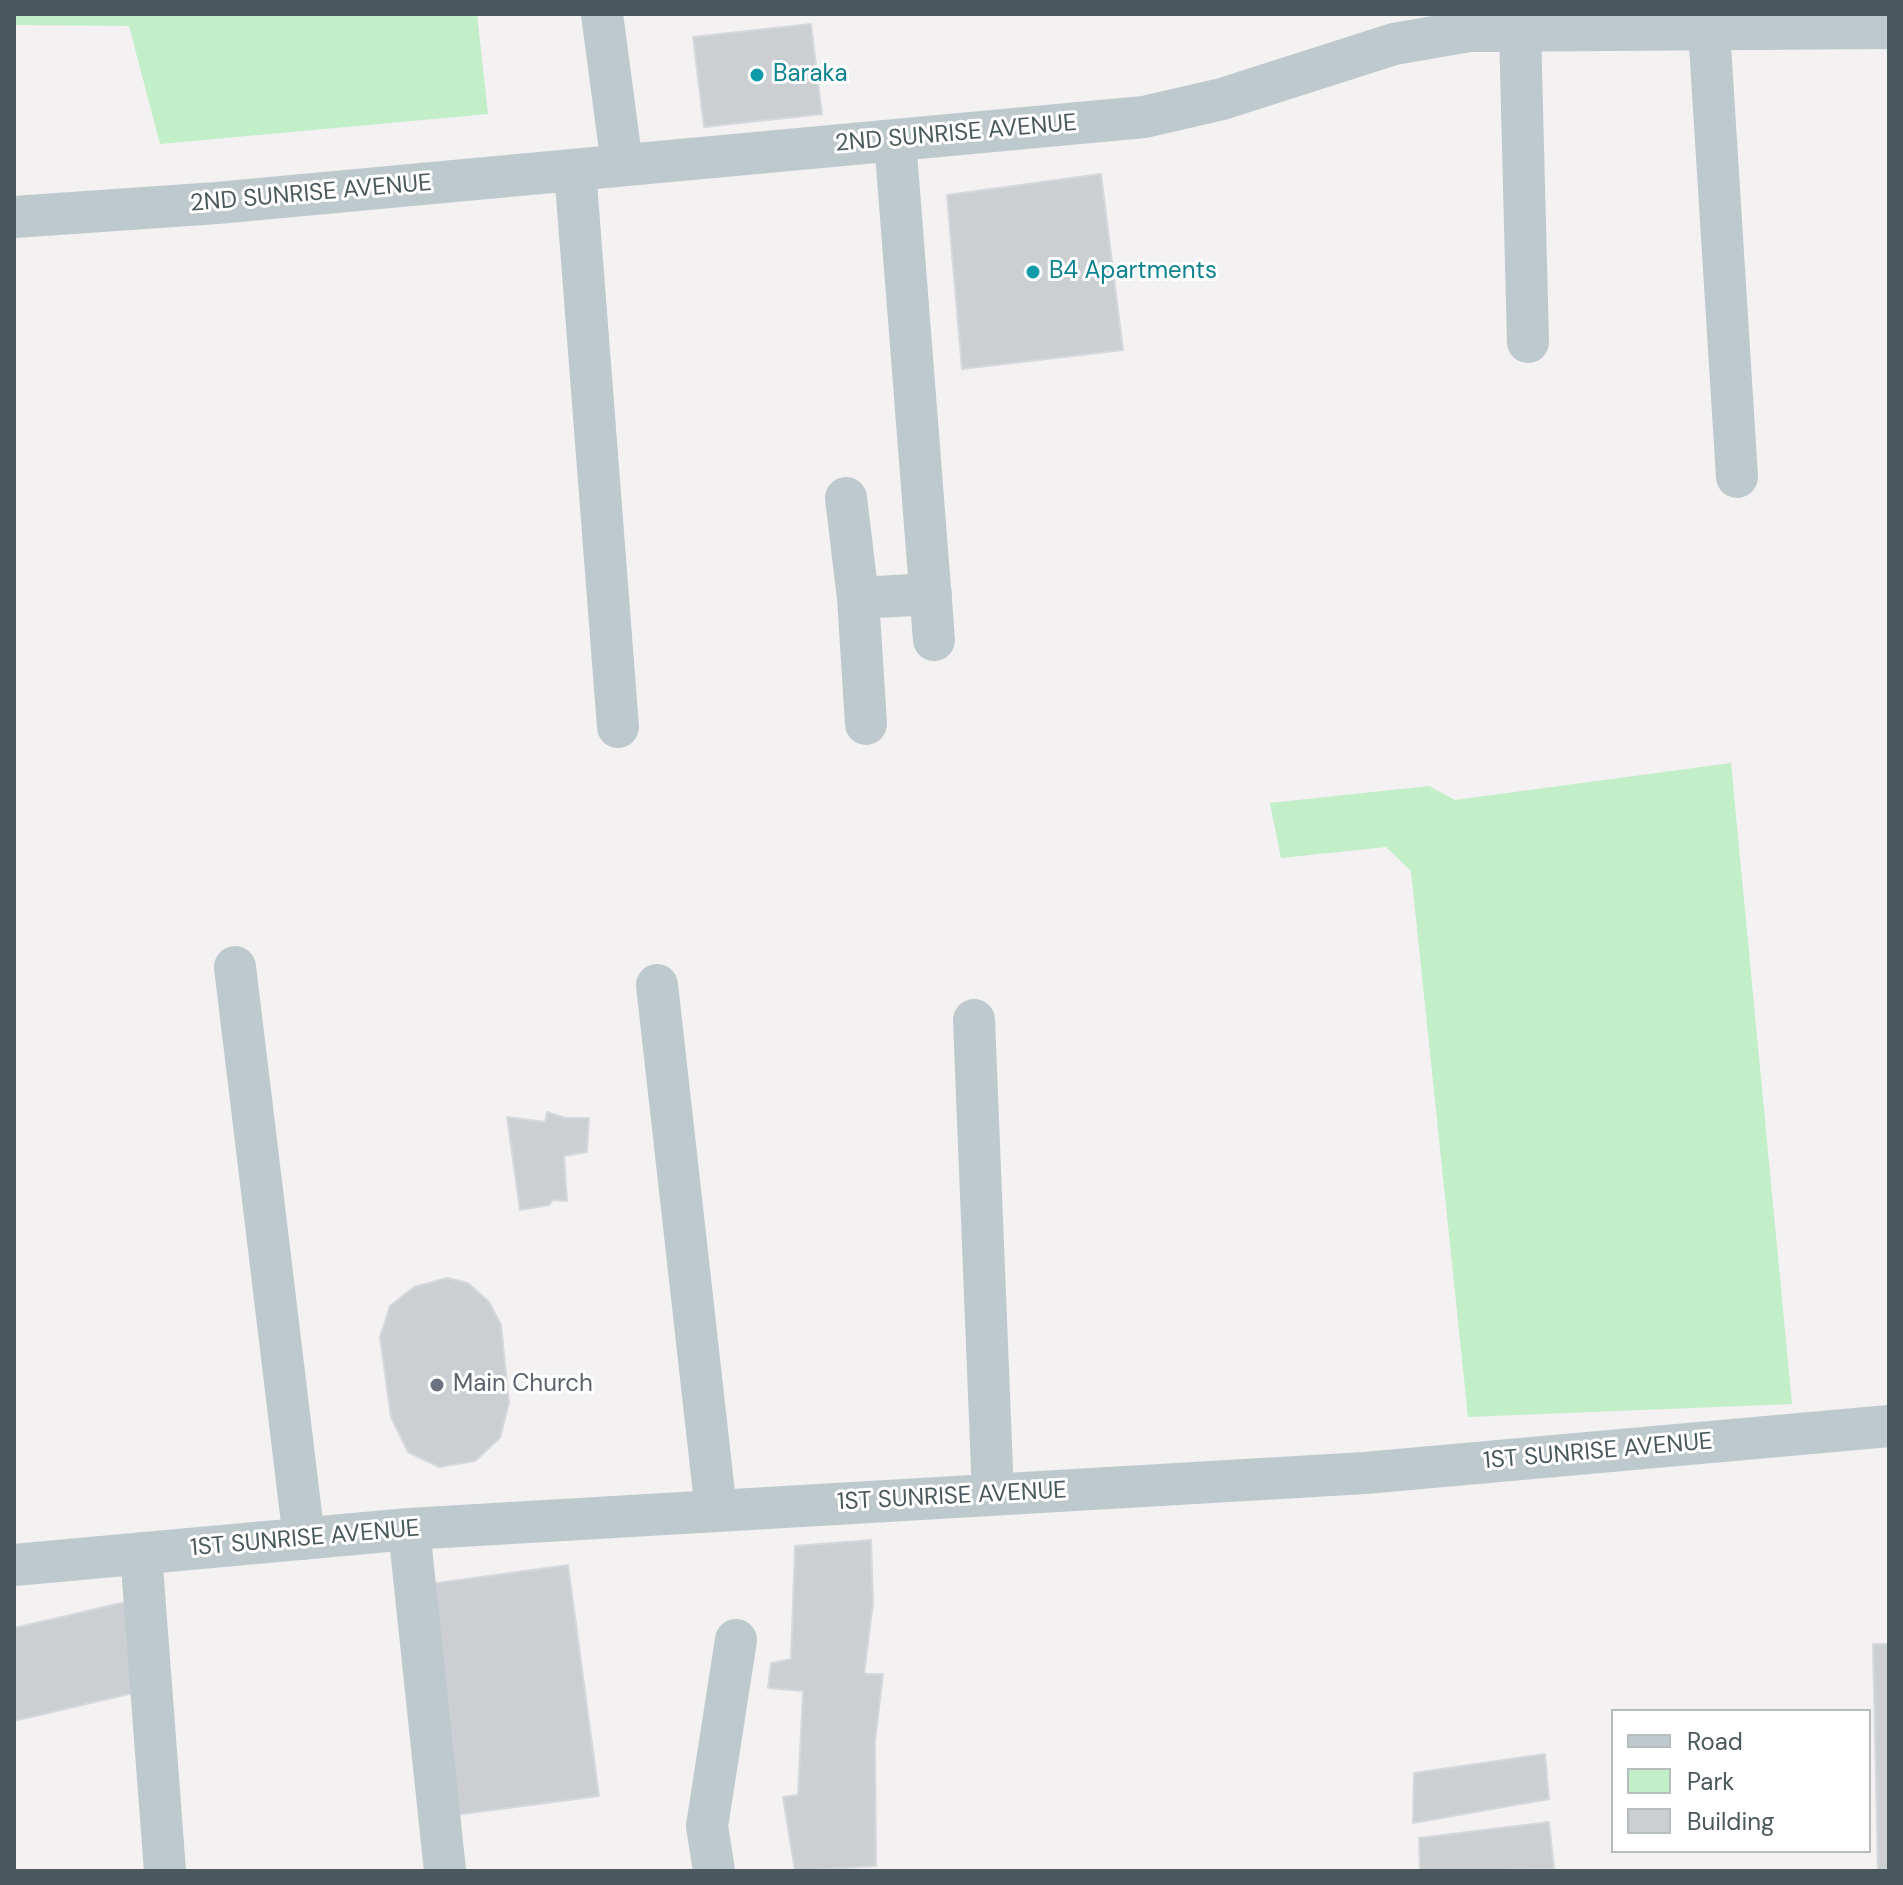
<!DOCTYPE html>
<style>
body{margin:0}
#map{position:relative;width:1903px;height:1885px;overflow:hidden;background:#f3f1f1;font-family:"DM Sans",sans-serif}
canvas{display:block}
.frame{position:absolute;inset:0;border:16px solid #49595d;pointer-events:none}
.legend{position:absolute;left:1611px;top:1709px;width:260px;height:144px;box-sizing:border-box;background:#fff;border:2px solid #b6bdbe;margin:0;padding:10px 14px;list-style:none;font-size:24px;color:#49595d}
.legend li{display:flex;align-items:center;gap:16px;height:40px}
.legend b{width:40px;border:2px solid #b6bdbe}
</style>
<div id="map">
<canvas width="1903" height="1885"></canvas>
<div class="frame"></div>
<ul class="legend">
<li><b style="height:10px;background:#bdc9cd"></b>Road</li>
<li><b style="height:22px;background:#c2eec8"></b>Park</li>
<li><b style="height:22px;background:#cbcfd2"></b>Building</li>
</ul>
</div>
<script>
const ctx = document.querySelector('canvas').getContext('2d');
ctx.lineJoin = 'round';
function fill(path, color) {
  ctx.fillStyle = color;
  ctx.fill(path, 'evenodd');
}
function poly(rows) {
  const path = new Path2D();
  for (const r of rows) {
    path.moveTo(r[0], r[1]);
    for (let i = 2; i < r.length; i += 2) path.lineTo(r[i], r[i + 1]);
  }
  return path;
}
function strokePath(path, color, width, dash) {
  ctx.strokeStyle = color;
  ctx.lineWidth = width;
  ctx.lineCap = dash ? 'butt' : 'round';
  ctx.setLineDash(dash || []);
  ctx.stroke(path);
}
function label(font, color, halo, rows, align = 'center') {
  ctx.font = font + ' "DM Sans",sans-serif';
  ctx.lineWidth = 6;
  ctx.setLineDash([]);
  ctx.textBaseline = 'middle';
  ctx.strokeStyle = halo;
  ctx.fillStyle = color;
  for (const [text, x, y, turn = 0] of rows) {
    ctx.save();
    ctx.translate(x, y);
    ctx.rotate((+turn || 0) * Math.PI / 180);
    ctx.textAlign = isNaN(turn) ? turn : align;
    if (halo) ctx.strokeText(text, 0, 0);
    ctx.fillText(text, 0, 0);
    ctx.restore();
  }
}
fill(poly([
 [14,14,477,14,488,114,160,144,129,26,14,25],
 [1731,763,1792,1404,1468,1417,1411,871,1386,847,1281,858,1270,803,1429,786,1455,800]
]), '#c2eec8');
const building = poly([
 [811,24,822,114,704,127,693,37,811,24],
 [1101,174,1123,350,962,369,947,195,1101,174],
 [547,1112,565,1118,589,1118,587,1152,564,1156,567,1201,553,1200,549,1205,520,1210,507,1117,545,1122,547,1112],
 [447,1278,468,1283,489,1302,501,1325,509,1403,500,1438,475,1461,439,1467,408,1452,391,1417,380,1337,390,1306,414,1287,447,1278],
 [871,1540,873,1603,864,1674,883,1674,875,1742,876,1866,795,1871,783,1797,798,1795,803,1691,768,1688,771,1663,791,1659,795,1546,871,1540],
 [568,1565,599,1796,455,1815,423,1585,568,1565],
 [126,1602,146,1690,14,1721,14,1628,126,1602],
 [1873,1644,1889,1644,1889,1871,1878,1871,1873,1644],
 [1545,1754,1549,1799,1413,1823,1414,1773,1545,1754],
 [1549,1822,1554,1869,1420,1871,1419,1838,1549,1822]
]);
fill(building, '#cbcfd2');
strokePath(building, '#d5d8dc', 2);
strokePath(poly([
 [602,14,622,165],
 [1709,29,1737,477],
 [1520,30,1528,342],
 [895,140,934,640],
 [575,170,618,727],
 [14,217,217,203,1144,117,1222,99,1394,44,1469,31,1889,28],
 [846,498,858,598],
 [866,724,858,598,931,594],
 [235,967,304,1539],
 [657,985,716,1511],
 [974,1020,993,1494],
 [409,1529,445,1871],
 [141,1553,165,1871],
 [14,1565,409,1529,1365,1473,1889,1426],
 [714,1871,707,1826,736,1640]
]), '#bdc9cd', 42);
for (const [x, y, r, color] of [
 [757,75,8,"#0f9aa8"],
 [1033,272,8,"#0f9aa8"],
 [437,1385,8,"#6b7280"]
]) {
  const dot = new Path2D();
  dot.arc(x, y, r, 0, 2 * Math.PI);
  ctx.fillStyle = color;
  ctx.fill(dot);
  strokePath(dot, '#fff', 3);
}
label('24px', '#0d838f', '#fff', [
 ["Baraka",773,75],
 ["B4 Apartments",1049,272]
], 'left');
label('24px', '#49595d', '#fff', [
 ["2ND SUNRISE AVENUE",956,134,-5],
 ["2ND SUNRISE AVENUE",311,194,-5],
 ["1ST SUNRISE AVENUE",1598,1452,-5],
 ["1ST SUNRISE AVENUE",952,1497,-3],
 ["1ST SUNRISE AVENUE",305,1539,-5]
]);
label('24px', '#5b616d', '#fff', [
 ["Main Church",453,1385]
], 'left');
</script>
